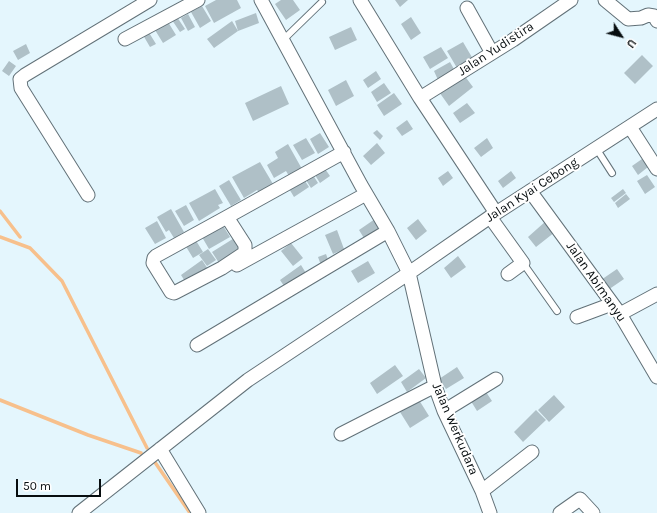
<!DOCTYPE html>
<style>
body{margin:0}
#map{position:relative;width:657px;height:513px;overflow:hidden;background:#e4f6fd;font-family:Karla,sans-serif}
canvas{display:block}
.north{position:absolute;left:601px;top:16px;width:40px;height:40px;-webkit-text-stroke:3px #fff;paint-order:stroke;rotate:126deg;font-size:11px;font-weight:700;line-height:16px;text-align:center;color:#070d0f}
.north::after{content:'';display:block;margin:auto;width:14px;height:18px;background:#070d0f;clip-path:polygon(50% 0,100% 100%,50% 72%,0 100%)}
.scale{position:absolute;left:16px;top:479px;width:85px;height:18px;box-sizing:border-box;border:2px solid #070d0f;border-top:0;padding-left:5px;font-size:12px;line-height:14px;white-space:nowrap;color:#070d0f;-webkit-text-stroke:3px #fff;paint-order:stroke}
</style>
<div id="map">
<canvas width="657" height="513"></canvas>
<div class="north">U</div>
<div class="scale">50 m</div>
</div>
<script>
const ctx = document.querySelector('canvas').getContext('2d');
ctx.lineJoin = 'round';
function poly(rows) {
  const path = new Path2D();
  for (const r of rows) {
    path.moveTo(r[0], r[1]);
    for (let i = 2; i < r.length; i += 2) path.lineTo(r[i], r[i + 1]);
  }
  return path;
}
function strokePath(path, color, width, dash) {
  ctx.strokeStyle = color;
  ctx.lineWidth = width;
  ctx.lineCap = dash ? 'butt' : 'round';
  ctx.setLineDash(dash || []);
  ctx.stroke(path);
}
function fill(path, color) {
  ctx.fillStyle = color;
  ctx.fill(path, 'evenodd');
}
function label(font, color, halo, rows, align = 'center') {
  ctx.font = font + ' Karla,sans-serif';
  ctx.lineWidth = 4;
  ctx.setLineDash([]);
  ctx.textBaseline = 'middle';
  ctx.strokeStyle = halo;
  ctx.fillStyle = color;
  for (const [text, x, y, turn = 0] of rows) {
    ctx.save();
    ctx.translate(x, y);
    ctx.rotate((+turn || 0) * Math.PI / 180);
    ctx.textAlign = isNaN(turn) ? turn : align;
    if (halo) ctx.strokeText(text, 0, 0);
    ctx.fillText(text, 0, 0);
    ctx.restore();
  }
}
strokePath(poly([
 [0,211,20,237],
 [0,237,30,248,62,281,147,448],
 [0,400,88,435,141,453],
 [152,458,190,513]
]), '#f7c08c', 3.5);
fill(poly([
 [216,0,237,0,241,8,214,23,205,6],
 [281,0,293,0,300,10,286,20,275,4],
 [395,0,408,0,400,7],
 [202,6,211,21,200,28,191,12],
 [256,13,259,23,238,31,235,21],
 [188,14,195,27,188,31,181,18],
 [177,17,185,29,180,32,172,20],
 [411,17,421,33,411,40,401,24],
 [232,21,238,31,214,48,207,39],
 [168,22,176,35,163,43,155,30],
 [351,27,357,40,335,50,329,37],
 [148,31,156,44,150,47,143,35],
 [463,42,473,59,457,68,447,51],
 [26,44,30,53,18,60,13,51],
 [441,47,448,58,430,69,423,57],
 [642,55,653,66,635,84,624,73],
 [9,61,16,66,9,76,2,71],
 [450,62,455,71,438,80,434,71],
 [376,71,381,79,368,88,363,80],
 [464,75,473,87,449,106,437,89],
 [346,80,354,96,336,106,328,90],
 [384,83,391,93,377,102,371,92],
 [281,86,289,104,253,121,245,103],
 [394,93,402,104,384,116,377,105],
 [467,103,475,113,460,123,453,113],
 [407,120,413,129,402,136,396,128],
 [377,130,383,136,380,140,373,133],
 [320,133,329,147,318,154,310,139],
 [306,138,315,153,302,160,293,145],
 [487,138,493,148,481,157,474,148],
 [377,143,385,153,371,165,363,156],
 [288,144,302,169,289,176,286,171,274,178,267,165,278,158,275,152],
 [642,159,648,167,638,175,632,166],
 [260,162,273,184,259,192,257,190,244,198,232,177],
 [323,166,330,176,320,183,313,172],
 [448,171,453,178,443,186,438,178],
 [511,171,516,178,503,188,498,181],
 [311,172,318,183,311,188,304,177],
 [647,175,655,187,645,194,637,181],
 [303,178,309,187,294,197,288,187],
 [229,180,241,200,231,206,219,186],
 [215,189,223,203,218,205,220,208,199,221,189,203],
 [623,189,626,193,614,202,611,198],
 [626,194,630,199,618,208,615,203],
 [186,205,194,220,184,226,175,211],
 [171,209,184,232,174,238,169,230,166,232,157,217],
 [375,219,383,232,367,243,359,230],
 [418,219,427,231,416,240,407,228],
 [157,221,166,238,155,244,145,228],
 [546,221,555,232,536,247,528,237],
 [222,224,230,237,209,249,202,237],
 [337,230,344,249,333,254,325,235],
 [236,237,243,248,219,263,212,252],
 [195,239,203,252,193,258,185,245],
 [291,243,303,258,293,266,281,251],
 [208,249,216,260,207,266,199,255],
 [326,254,330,265,322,268,318,257],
 [458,256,466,267,451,278,444,268],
 [202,260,208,269,186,283,181,275],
 [368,261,375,273,358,283,351,271],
 [301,265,309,278,286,289,280,280],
 [617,269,624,279,605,292,598,282],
 [395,365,403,376,377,394,370,383],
 [457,367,464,378,446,389,439,379],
 [419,369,426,378,407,392,401,382],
 [484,389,492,401,477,411,469,398],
 [554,395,565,407,549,422,538,410],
 [419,400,429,416,410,428,400,412],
 [536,410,546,420,523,442,514,432]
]), '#afc0c7');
const lane = poly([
 [283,40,322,2],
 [596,148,612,173],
 [523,263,557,311]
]);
const street = poly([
 [261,0,361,185,388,231,409,273,435,386,444,411,482,491,490,513],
 [360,0,420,98,496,213],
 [605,0,628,19,641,18,648,15,654,16,657,21],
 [467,8,492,53],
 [125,39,198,0],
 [420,98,513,40,571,0],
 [630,127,657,169],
 [530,191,620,314,657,377],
 [88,195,21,88,20,79,25,75,150,0],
 [227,217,245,245,245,251,243,254,222,268,176,292,174,293,171,292,153,263,154,258,156,256,227,217,344,152],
 [490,217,523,263,508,274],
 [237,265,366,194],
 [620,314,657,294],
 [577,317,612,304],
 [197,345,388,231],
 [444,411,496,379],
 [341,434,435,386],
 [160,449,199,513],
 [482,491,532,452],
 [79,513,248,380,409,273,490,217,657,109],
 [560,513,580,499,593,513]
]);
strokePath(lane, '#627178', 8);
strokePath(street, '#627178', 15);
strokePath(lane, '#fff', 6);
strokePath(street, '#fff', 13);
label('13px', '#070d0f', '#fff', [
 ["Jalan Yudistira",496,49,-33],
 ["Jalan Kyai Cebong",532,190,-33],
 ["Jalan Abimanyu",596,282,55],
 ["Jalan Werkudara",455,429,67]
]);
</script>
